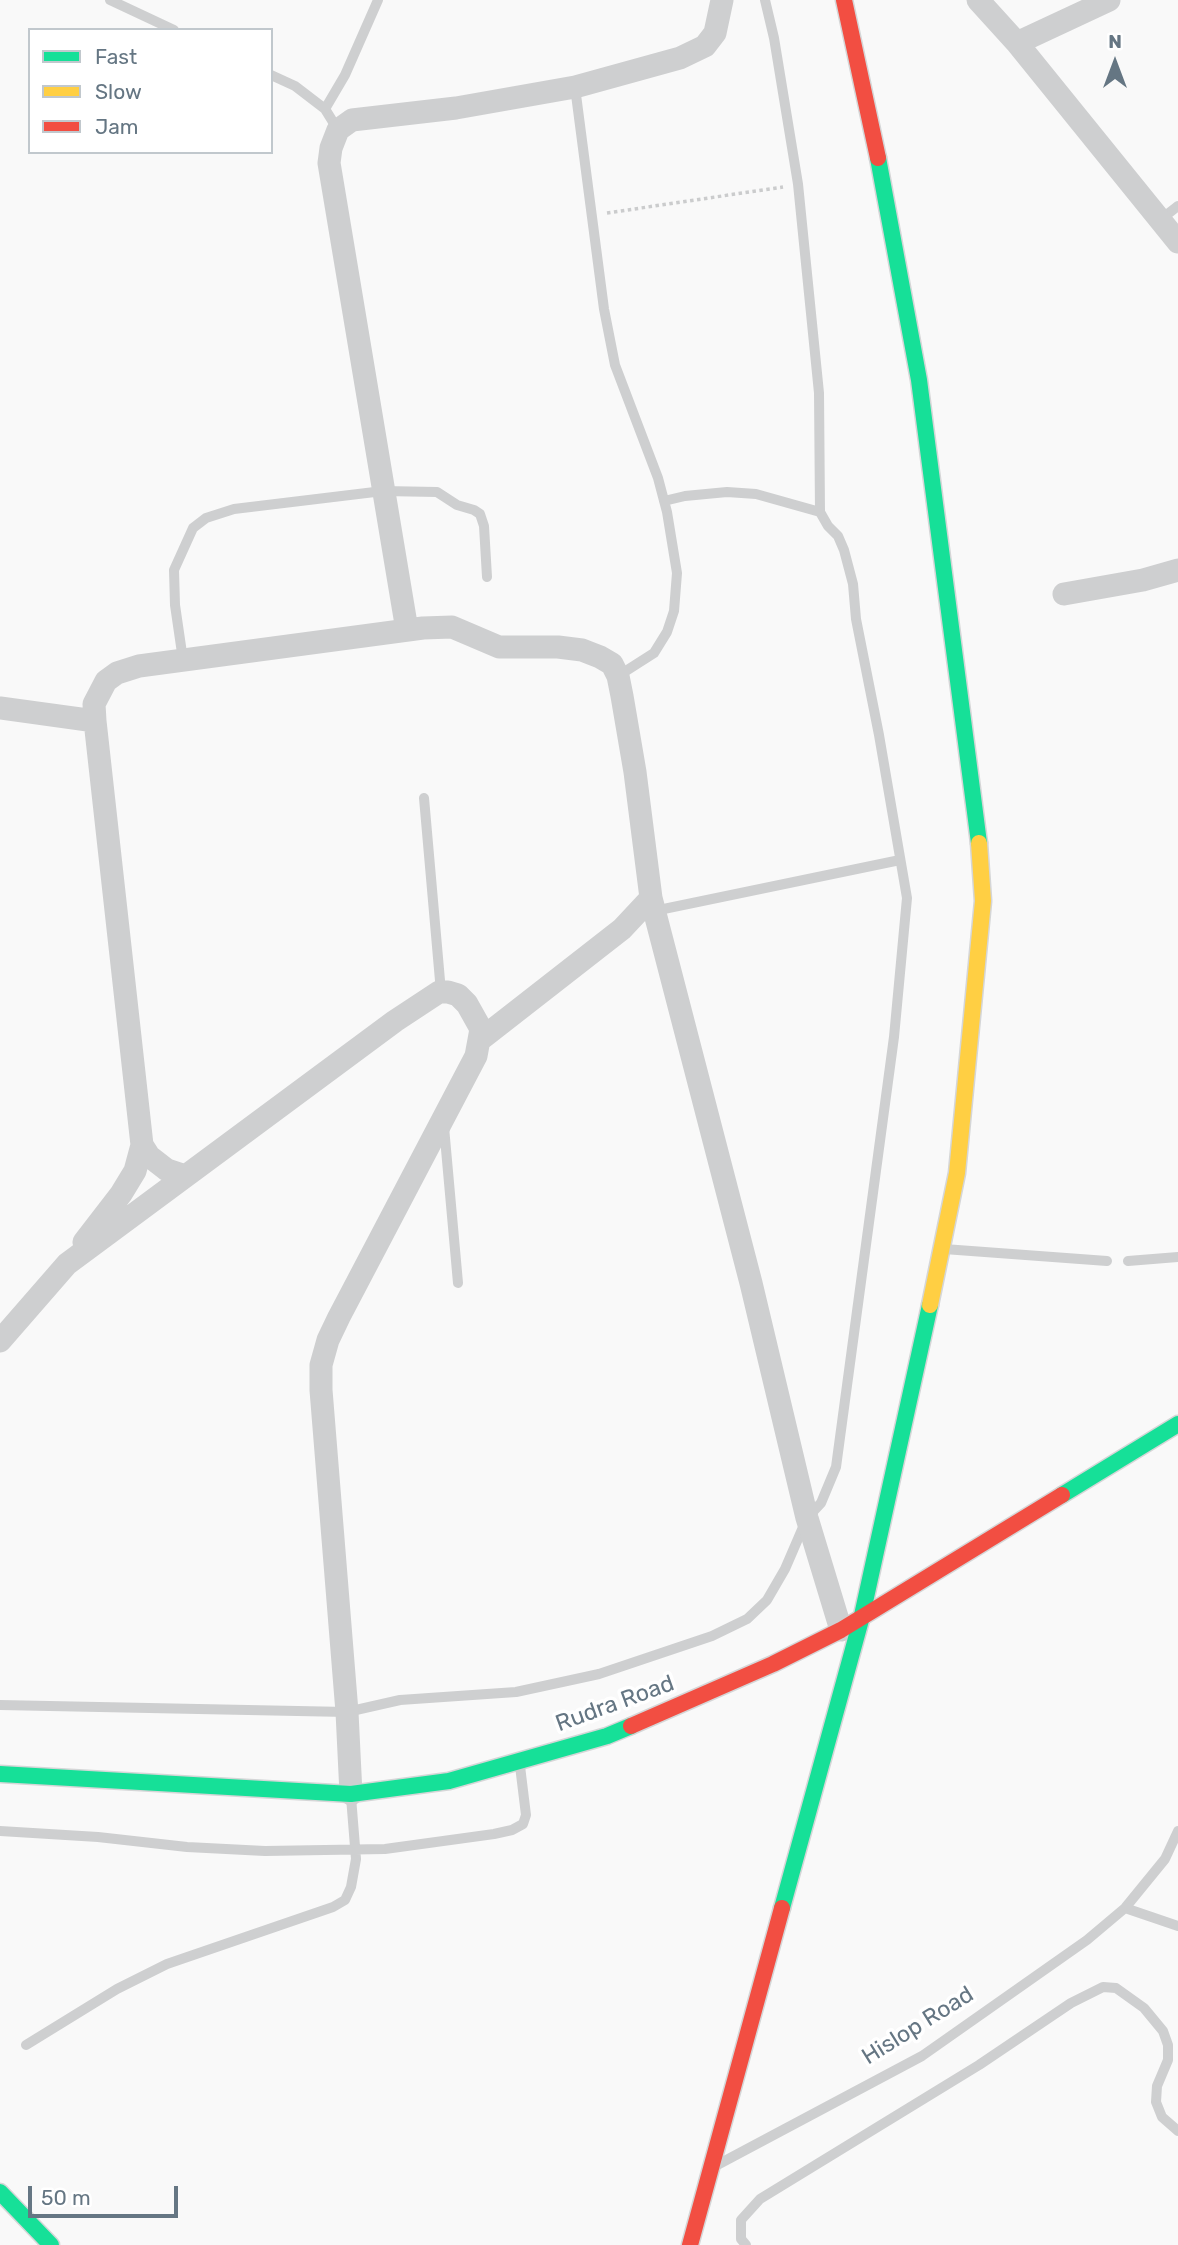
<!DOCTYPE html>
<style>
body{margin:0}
#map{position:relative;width:1178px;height:2245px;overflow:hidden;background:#f9f9f9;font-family:Rubik,sans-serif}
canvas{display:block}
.legend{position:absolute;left:28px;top:28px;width:245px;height:126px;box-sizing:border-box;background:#fff;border:2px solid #c1c8cd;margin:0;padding:9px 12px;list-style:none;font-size:21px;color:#657683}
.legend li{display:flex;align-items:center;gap:14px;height:35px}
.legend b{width:35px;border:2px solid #c1c8cd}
.north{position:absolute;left:1080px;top:28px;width:70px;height:70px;-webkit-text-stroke:5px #fff;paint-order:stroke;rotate:0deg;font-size:19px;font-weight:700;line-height:28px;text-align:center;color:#657683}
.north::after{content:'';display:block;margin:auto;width:24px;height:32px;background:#657683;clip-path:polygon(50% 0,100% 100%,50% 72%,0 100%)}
.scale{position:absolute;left:28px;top:2186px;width:150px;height:32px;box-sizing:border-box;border:4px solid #657683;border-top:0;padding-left:9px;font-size:21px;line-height:24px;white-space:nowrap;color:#657683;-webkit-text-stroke:5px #fff;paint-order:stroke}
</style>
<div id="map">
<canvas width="1178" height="2245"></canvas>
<ul class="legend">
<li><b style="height:9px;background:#16e098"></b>Fast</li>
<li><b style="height:9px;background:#ffcf43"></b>Slow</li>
<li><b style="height:9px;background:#f24e42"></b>Jam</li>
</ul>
<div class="north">N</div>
<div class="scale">50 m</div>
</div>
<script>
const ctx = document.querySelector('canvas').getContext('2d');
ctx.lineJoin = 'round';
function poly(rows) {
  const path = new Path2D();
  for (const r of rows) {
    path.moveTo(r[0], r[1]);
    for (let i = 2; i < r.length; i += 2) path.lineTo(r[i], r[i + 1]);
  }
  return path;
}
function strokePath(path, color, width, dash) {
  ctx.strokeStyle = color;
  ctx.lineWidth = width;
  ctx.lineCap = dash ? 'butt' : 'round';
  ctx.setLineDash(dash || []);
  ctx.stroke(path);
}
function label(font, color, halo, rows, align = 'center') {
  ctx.font = font + ' Rubik,sans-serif';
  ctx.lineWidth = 7;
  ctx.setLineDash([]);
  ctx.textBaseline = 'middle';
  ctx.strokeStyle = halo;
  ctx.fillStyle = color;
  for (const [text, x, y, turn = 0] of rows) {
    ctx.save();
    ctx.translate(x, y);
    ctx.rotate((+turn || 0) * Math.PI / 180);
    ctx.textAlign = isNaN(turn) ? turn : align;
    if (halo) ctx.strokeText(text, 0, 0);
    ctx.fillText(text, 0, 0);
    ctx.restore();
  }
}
const fast = poly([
 [878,158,919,380,979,843],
 [1062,1495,1178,1424],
 [0,1774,351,1794,449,1781,607,1736,631,1726],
 [782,1908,861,1620,930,1305],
 [0,2192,51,2245]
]);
const slow = poly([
 [930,1305,957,1173,983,901,979,843]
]);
const jam = poly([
 [844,0,878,158],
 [631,1726,773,1664,841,1630,1062,1495],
 [690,2245,782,1908]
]);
strokePath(fast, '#d5d6d7', 19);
strokePath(slow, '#d5d6d7', 19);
strokePath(jam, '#d5d6d7', 19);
strokePath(poly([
 [607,213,783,187]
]), '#cbcccd', 3.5, [3.5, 3.5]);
strokePath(poly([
 [110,0,174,30],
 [271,75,295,86,325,109,338,130],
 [575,87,604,309,615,365,658,478,667,512,677,573,674,611,667,632,654,653,618,676],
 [325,109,345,75,378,0],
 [1160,220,1178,206],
 [664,501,685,496,727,492,756,494,820,512],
 [183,660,175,605,174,570,193,528,206,518,234,509,383,491,437,492,457,505,474,510,480,514,484,526,487,577],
 [424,798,441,992],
 [654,911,900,860],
 [444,1127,458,1283],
 [944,1249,1107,1261],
 [1128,1261,1178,1257],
 [0,1705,347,1712,400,1700,516,1692,599,1674,712,1636,747,1619,767,1600,785,1569,807,1518,821,1503,836,1467,894,1037,907,898,879,735,856,619,853,584,844,550,838,536,828,526,820,512,819,393,798,184,774,38,765,0],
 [0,1831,98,1837,187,1847,265,1851,385,1849,494,1834,512,1830,523,1824,526,1815,520,1766],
 [1125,1908,1178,1926],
 [26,2045,117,1989,167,1964,333,1907,345,1900,351,1887,356,1859,351,1797],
 [719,2164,922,2056,1087,1940,1125,1908,1165,1859,1178,1831],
 [746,2245,741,2239,741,2220,760,2199,979,2065,1071,2003,1103,1987,1116,1988,1144,2008,1163,2031,1168,2045,1168,2060,1157,2086,1156,2102,1162,2117,1178,2131]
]), '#cecfd0', 10);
strokePath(poly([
 [978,0,1017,43,1178,242],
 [1017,43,1109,0],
 [1064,594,1143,580,1178,570],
 [407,630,329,163,331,148,338,130,352,120,456,108,575,87,680,58,705,46,715,33,722,0],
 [0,708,95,721],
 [481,1039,622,929,651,898],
 [185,1176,167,1170,149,1156,142,1145,95,721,94,704,106,681,117,673,139,666,423,628,452,627,499,647,558,647,582,650,600,657,612,664,618,676,622,696,635,772,651,898,751,1283,807,1518,841,1630],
 [84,1242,121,1194,135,1171,142,1145],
 [0,1341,67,1264,395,1021,439,992,448,992,458,995,467,1004,481,1029,476,1056,339,1317,328,1340,321,1365,321,1390,347,1712,351,1794]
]), '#cecfd0', 23);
strokePath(fast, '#16e098', 16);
strokePath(slow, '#ffcf43', 16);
strokePath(jam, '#f24e42', 16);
label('23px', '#657683', '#fff', [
 ["Rudra Road",615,1704,-20],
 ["Hislop Road",918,2026,-32]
]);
</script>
